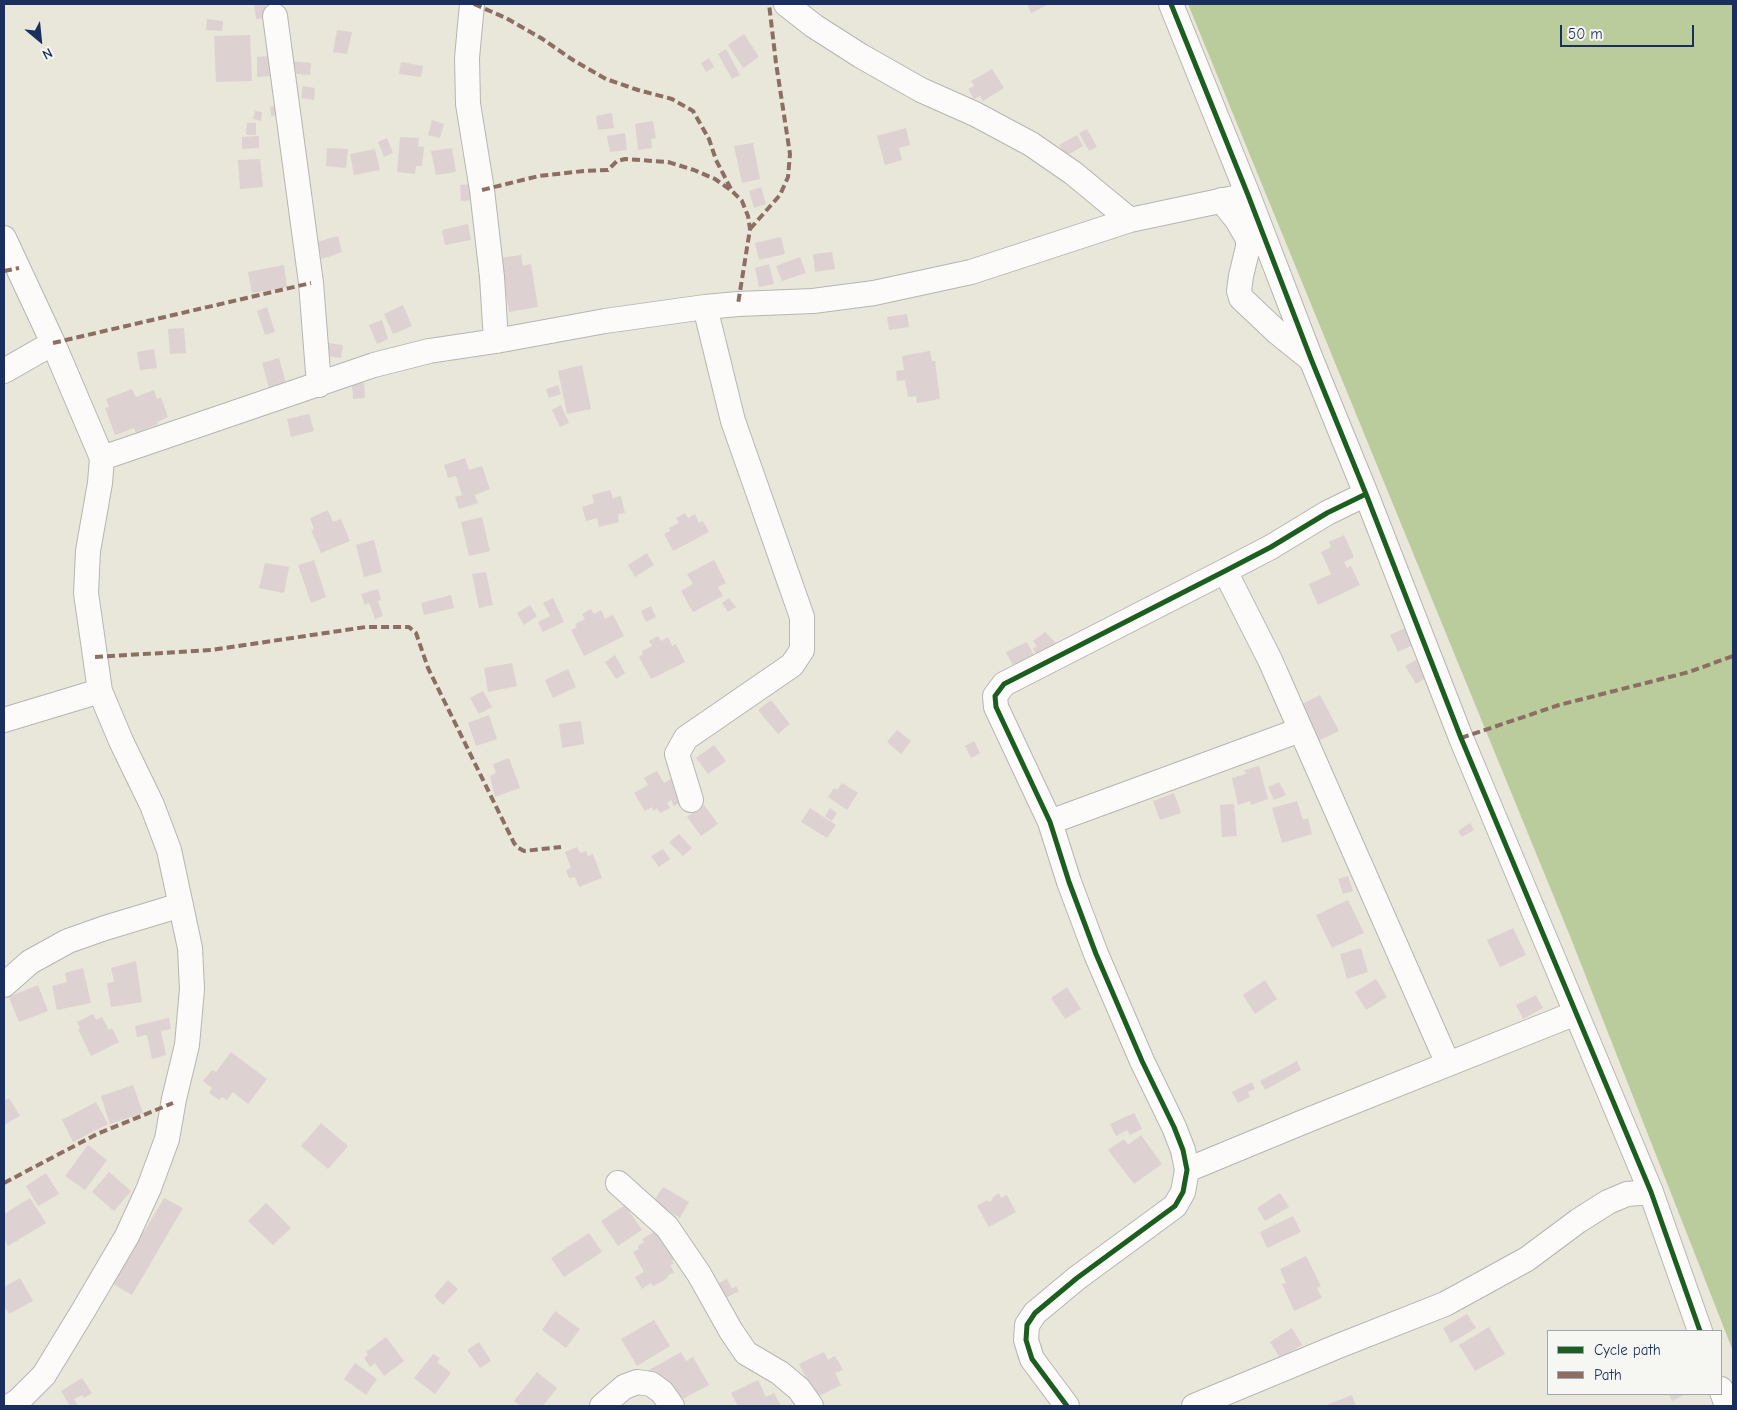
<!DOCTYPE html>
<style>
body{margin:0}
#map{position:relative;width:1737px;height:1410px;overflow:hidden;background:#e9e6da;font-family:"Comic Neue",sans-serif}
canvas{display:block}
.frame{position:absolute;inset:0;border:5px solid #1b2f5e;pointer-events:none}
.legend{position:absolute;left:1547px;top:1330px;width:175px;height:65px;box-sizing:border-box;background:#f6f6f2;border:1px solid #9ea6b7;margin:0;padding:6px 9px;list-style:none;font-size:15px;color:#1b2f5e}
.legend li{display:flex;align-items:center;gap:10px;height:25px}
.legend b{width:25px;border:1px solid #9ea6b7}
.north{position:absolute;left:15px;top:15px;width:50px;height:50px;-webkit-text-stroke:4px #f6f6f2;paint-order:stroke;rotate:152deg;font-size:14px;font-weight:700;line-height:20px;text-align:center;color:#1b2f5e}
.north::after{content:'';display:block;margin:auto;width:18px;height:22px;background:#1b2f5e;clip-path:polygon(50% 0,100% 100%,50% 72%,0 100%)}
.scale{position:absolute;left:1560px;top:25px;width:134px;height:22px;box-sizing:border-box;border:2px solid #1b2f5e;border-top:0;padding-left:6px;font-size:15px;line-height:18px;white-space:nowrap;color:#1b2f5e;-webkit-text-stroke:4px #f6f6f2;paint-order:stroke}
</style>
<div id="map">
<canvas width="1737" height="1410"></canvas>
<div class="frame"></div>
<ul class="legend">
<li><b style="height:6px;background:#1b5e20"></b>Cycle path</li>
<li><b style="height:6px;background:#8d6e63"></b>Path</li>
</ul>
<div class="north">N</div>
<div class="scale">50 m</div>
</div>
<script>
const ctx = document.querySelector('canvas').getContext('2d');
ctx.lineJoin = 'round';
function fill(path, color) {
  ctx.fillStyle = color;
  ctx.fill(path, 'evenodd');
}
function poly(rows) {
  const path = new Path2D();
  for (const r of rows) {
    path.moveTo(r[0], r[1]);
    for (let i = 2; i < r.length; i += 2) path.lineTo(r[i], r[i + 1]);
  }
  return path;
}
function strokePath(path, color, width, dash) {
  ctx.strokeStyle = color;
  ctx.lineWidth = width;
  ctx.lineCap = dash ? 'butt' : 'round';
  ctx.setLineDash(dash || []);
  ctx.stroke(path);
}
fill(poly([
 [1188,4,1733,4,1733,1351,1570,936]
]), '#bbcc9c');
fill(poly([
 [254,4,265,4,266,18,256,19],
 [1027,4,1049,4,1031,13],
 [207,19,223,21,222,31,206,30],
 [337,30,352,32,347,54,333,52],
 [744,34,759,57,743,68,728,45],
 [250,35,252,81,216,82,214,36],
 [726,49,740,75,732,79,718,54],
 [270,56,271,76,257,77,257,57],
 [709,58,714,67,706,72,701,63],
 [288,61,311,63,310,75,287,73],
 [401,62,423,66,421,77,399,74],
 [992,69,1004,88,983,101,980,96,974,99,968,89,974,86,971,81],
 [303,86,315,88,314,100,301,98],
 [277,106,279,115,271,116,270,107],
 [255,111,262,112,261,121,253,119],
 [612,113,614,128,598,130,596,116],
 [432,120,444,124,440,138,428,135],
 [653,121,656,138,651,139,652,148,638,150,635,124],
 [247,123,256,123,256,135,246,135],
 [906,128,910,145,899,148,902,160,885,165,877,136],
 [1087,129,1097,147,1089,151,1079,133],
 [625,133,627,150,610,152,607,136],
 [1077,135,1083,146,1066,156,1059,145],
 [259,136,259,148,242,149,242,137],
 [400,137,419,138,418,146,424,147,422,166,416,166,415,174,397,172],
 [387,138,393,153,384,157,378,142],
 [753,143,760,179,742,183,734,146],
 [327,148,348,149,346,168,326,166],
 [452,148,456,172,436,175,431,151],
 [375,149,380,170,354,175,350,154],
 [260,159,263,187,240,189,238,160],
 [473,184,474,200,461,201,460,185],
 [761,187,766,204,754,208,749,191],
 [468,224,471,240,445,245,442,230],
 [338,236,342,252,322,259,317,242],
 [781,237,785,254,759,260,755,243],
 [832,252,835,269,815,272,813,254],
 [521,255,523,266,531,264,538,307,509,312,500,258],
 [800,257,806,273,782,281,776,266],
 [769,264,774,284,759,287,755,268],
 [284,265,287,287,252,293,248,272],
 [403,305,412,326,393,334,384,314],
 [267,307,275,332,265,335,257,311],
 [907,314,909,327,889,330,887,317],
 [382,320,388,339,377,344,369,325],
 [184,328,186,353,170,354,168,329],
 [321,342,343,345,341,358,319,355],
 [154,349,157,368,140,370,137,352],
 [930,351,932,361,935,361,940,399,917,403,916,396,908,397,905,380,897,381,896,371,904,370,902,356],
 [279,358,286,383,269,388,262,363],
 [582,365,591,409,567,414,558,371],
 [364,383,365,398,353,399,352,384],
 [558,385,561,394,549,398,546,389],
 [132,389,136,397,154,390,157,399,161,397,168,417,157,422,158,424,136,433,134,428,115,435,105,408,109,407,106,399],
 [561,405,569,423,560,427,552,410],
 [309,414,314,431,291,437,287,419],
 [465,458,469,470,482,466,490,489,475,495,478,503,459,509,455,497,462,495,456,476,448,478,444,465],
 [610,490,613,498,621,496,625,513,618,514,619,522,599,527,597,518,586,521,582,507,594,503,592,495],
 [328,510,333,522,341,519,350,541,321,553,311,530,314,529,310,518],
 [685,513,688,518,695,514,699,523,703,521,709,532,673,551,664,534,670,531,669,528,679,523,676,518],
 [482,517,490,551,469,556,461,522],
 [1344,535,1354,557,1344,562,1347,568,1351,566,1360,585,1318,605,1309,584,1331,574,1321,552,1331,547,1329,542],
 [374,540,382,572,364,577,356,545],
 [647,553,654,565,635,577,628,565],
 [314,560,326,597,311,603,298,565],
 [714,560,726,583,718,587,723,596,693,612,681,591,693,584,687,574],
 [265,563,289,567,284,593,259,588],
 [486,572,493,605,479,608,472,574],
 [378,589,381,600,378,601,383,616,375,619,369,603,365,605,361,594],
 [451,595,454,608,424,615,421,603],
 [553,598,564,622,543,632,538,622,550,616,543,603],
 [729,598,736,607,728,612,722,603],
 [530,605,537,616,524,625,517,613],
 [651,606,656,617,646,622,641,611],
 [591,609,594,614,601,610,605,619,613,615,624,636,584,656,571,630,577,627,575,624,585,619,582,614],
 [1407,627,1415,644,1398,652,1390,635],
 [1045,632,1059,646,1041,660,1033,649,1037,646,1033,641],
 [658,636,661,641,668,637,672,646,676,644,685,662,651,679,639,657,643,654,642,651,652,646,649,641],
 [1027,642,1037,661,1016,671,1006,652],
 [615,655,625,673,616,679,605,662],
 [1418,659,1428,677,1416,684,1405,666],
 [512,663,517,686,488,692,484,668],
 [568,669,576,687,553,698,545,680],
 [483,691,492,707,479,714,470,698],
 [1320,695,1339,731,1314,743,1296,707],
 [771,700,790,724,778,734,758,710],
 [489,715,497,739,476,746,468,723],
 [581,721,584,744,562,748,559,724],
 [897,730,911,741,901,754,887,742],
 [974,741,980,753,971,758,965,746],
 [714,745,726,761,708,774,696,758],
 [509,758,520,788,495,797,490,776,496,773,493,764],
 [1259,766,1268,799,1251,805,1250,801,1238,805,1232,778,1246,774,1244,770],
 [657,771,664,783,674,777,682,802,674,806,671,800,667,803,670,808,660,813,657,808,653,811,652,807,645,811,634,793,648,785,644,778],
 [1279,782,1286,795,1274,800,1268,787],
 [842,783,858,793,847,810,828,797,834,788,837,790],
 [1174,793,1181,813,1160,820,1153,801],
 [1297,801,1303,820,1308,818,1312,834,1282,843,1272,808],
 [1234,804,1237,836,1222,837,1220,805],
 [704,805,718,824,701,836,687,817],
 [810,808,836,825,827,838,801,822],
 [830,808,837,813,832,821,825,816],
 [1470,823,1474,830,1462,837,1458,831],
 [679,834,692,848,683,856,669,842],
 [577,847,580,853,586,851,588,856,593,854,602,878,579,887,575,877,569,878,566,870,571,868,565,852],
 [663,849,670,859,659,867,651,856],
 [1348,876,1353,891,1343,894,1338,879],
 [1348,900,1364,933,1332,948,1316,915],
 [1513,928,1526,955,1500,967,1487,940],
 [1361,948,1368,972,1347,979,1340,954],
 [136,961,142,1002,111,1007,107,983,114,982,111,968],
 [83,968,91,1003,57,1010,52,986,67,982,65,973],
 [1376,979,1387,997,1366,1010,1355,992],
 [1265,980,1277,999,1255,1014,1243,995],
 [38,985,48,1011,19,1022,9,997],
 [1067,987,1081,1009,1065,1019,1051,998],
 [1536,995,1543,1008,1523,1019,1516,1005],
 [93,1014,96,1020,102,1017,109,1030,112,1028,119,1042,91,1056,78,1029,80,1028,77,1022],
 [169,1018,171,1029,161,1031,166,1055,152,1059,147,1035,137,1037,135,1026],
 [231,1052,267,1079,248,1104,233,1092,227,1100,222,1097,219,1100,209,1093,212,1088,203,1081,212,1070,216,1072],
 [1297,1061,1301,1070,1265,1090,1260,1081],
 [1252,1082,1255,1089,1248,1092,1250,1097,1238,1103,1232,1092],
 [133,1085,143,1113,110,1124,101,1096],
 [9,1098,20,1116,4,1125,4,1101],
 [96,1102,108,1124,73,1142,62,1120],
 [1134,1113,1142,1129,1130,1135,1127,1130,1116,1136,1110,1124],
 [321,1123,348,1146,328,1169,301,1146],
 [1141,1135,1162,1164,1134,1184,1108,1150,1124,1139,1128,1145],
 [88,1145,107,1160,85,1190,65,1176],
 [109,1172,131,1191,114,1211,92,1192],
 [46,1173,59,1194,38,1206,26,1186],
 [663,1187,689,1202,680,1218,653,1202],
 [999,1193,1001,1198,1007,1195,1016,1212,989,1227,977,1206,987,1200,989,1202,993,1200,992,1198],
 [1280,1193,1289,1207,1265,1221,1257,1208],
 [30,1198,46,1223,8,1246,4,1239,4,1214],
 [164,1198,183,1208,132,1295,113,1284],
 [266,1203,291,1228,273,1245,248,1221],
 [625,1205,642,1230,618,1246,601,1221],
 [1293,1216,1301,1232,1267,1248,1260,1232],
 [656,1231,660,1239,667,1235,678,1257,672,1261,674,1264,670,1265,674,1272,667,1276,668,1278,653,1286,651,1283,642,1289,635,1277,644,1272,633,1252,639,1249,638,1246,644,1242,642,1239],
 [589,1233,602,1252,564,1277,551,1258],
 [1306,1256,1321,1286,1317,1288,1322,1298,1294,1311,1282,1284,1286,1283,1280,1269],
 [20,1278,33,1301,9,1314,4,1305,4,1287],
 [727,1279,732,1289,736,1286,739,1291,720,1301,713,1286],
 [448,1280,458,1289,443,1305,434,1296],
 [555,1311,580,1329,566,1348,542,1330],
 [1467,1314,1476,1328,1451,1343,1443,1328],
 [654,1320,670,1346,637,1366,621,1339],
 [1489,1327,1505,1354,1475,1371,1459,1345],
 [1292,1328,1302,1345,1280,1358,1270,1342],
 [386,1337,404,1361,384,1376,375,1363,370,1367,364,1358,368,1355,366,1352],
 [479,1342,491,1361,480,1368,467,1350],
 [681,1352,686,1361,693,1357,709,1385,677,1402,666,1404,647,1371],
 [824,1352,828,1360,835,1356,843,1370,835,1373,841,1385,813,1399,802,1377,805,1376,799,1364],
 [433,1354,440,1358,437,1362,451,1373,435,1394,414,1378],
 [355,1363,377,1379,366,1395,344,1379],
 [537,1372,557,1388,543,1406,520,1406,514,1401],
 [82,1378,92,1393,84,1398,82,1395,74,1399,78,1406,70,1406,61,1391],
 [758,1380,766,1397,774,1393,781,1406,738,1406,731,1393],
 [1669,1394,1686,1394,1672,1401],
 [1352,1395,1356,1406,1324,1406]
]), '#ddd2d1');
const minor = poly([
 [472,4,467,58,468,104,482,190,492,277,496,341],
 [786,4,814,26,861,56,921,90,975,114,1031,144,1073,173,1130,220],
 [1171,4,1248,195,1311,359,1366,494,1461,738,1651,1192,1700,1331],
 [275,16,311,283,319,385],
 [1221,200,1237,220,1248,239,1248,247,1241,276,1239,291,1241,298,1278,333,1309,358],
 [4,238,53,343,102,458,100,483,88,551,86,593,100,691,121,741,152,805,169,850,190,948,192,989,187,1045,174,1099,167,1139,149,1188,127,1236,83,1311,44,1375,18,1401,10,1406],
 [4,371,53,343],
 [102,458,374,365,429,351,496,341,605,321,705,307,738,304,813,301,874,293,971,272,1130,220,1248,195],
 [1225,571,1270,660,1448,1064],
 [4,720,100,691],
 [691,800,677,754,686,738,792,665,802,650,802,617,733,421,705,307],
 [1050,822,1300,730],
 [4,985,30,962,68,941,105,928,181,905],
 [1187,1170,1308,1120,1576,1013],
 [618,1183,667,1227,699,1274,731,1331,746,1353,780,1373,799,1389,811,1406],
 [1721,1389,1727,1406],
 [602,1406,624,1387,637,1382,651,1384,662,1392,672,1406],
 [1067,1406,1032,1359,1026,1340,1027,1325,1035,1313,1077,1278,1175,1206,1183,1192,1187,1170,1183,1150,1174,1127,1142,1061,1096,954,1069,882,1050,822,996,707,995,696,1004,684,1225,571,1271,547,1327,513,1366,494],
 [1194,1406,1341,1345,1445,1304,1527,1259,1578,1221,1608,1202,1627,1194,1651,1192]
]);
strokePath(minor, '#b5b6b3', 26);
strokePath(minor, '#fcfbf9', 24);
strokePath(poly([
 [474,4,506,18,541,38,573,60,606,79,638,90,672,99,693,111,709,139,716,160,731,189],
 [482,190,539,176,584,171,608,170,617,161,625,159,668,162,694,170,715,179,732,191,742,201,748,216,750,229,738,304],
 [750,229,780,195,788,177,790,154,776,63,769,4],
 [4,271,19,268],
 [53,343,311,283],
 [95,657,211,650,366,627,409,627,416,633,428,668,514,843,517,847,524,851,561,847],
 [1461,738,1559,705,1689,672,1733,656],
 [4,1183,97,1134,173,1103]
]), '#8d6e63', 4, [8, 4]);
strokePath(poly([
 [1171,4,1248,195,1311,359,1366,494,1461,738,1651,1192,1700,1331],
 [1067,1406,1032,1359,1026,1340,1027,1325,1035,1313,1077,1278,1175,1206,1183,1192,1187,1170,1183,1150,1174,1127,1142,1061,1096,954,1069,882,1050,822,996,707,995,696,1004,684,1225,571,1271,547,1327,513,1366,494]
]), '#1b5e20', 5);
</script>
